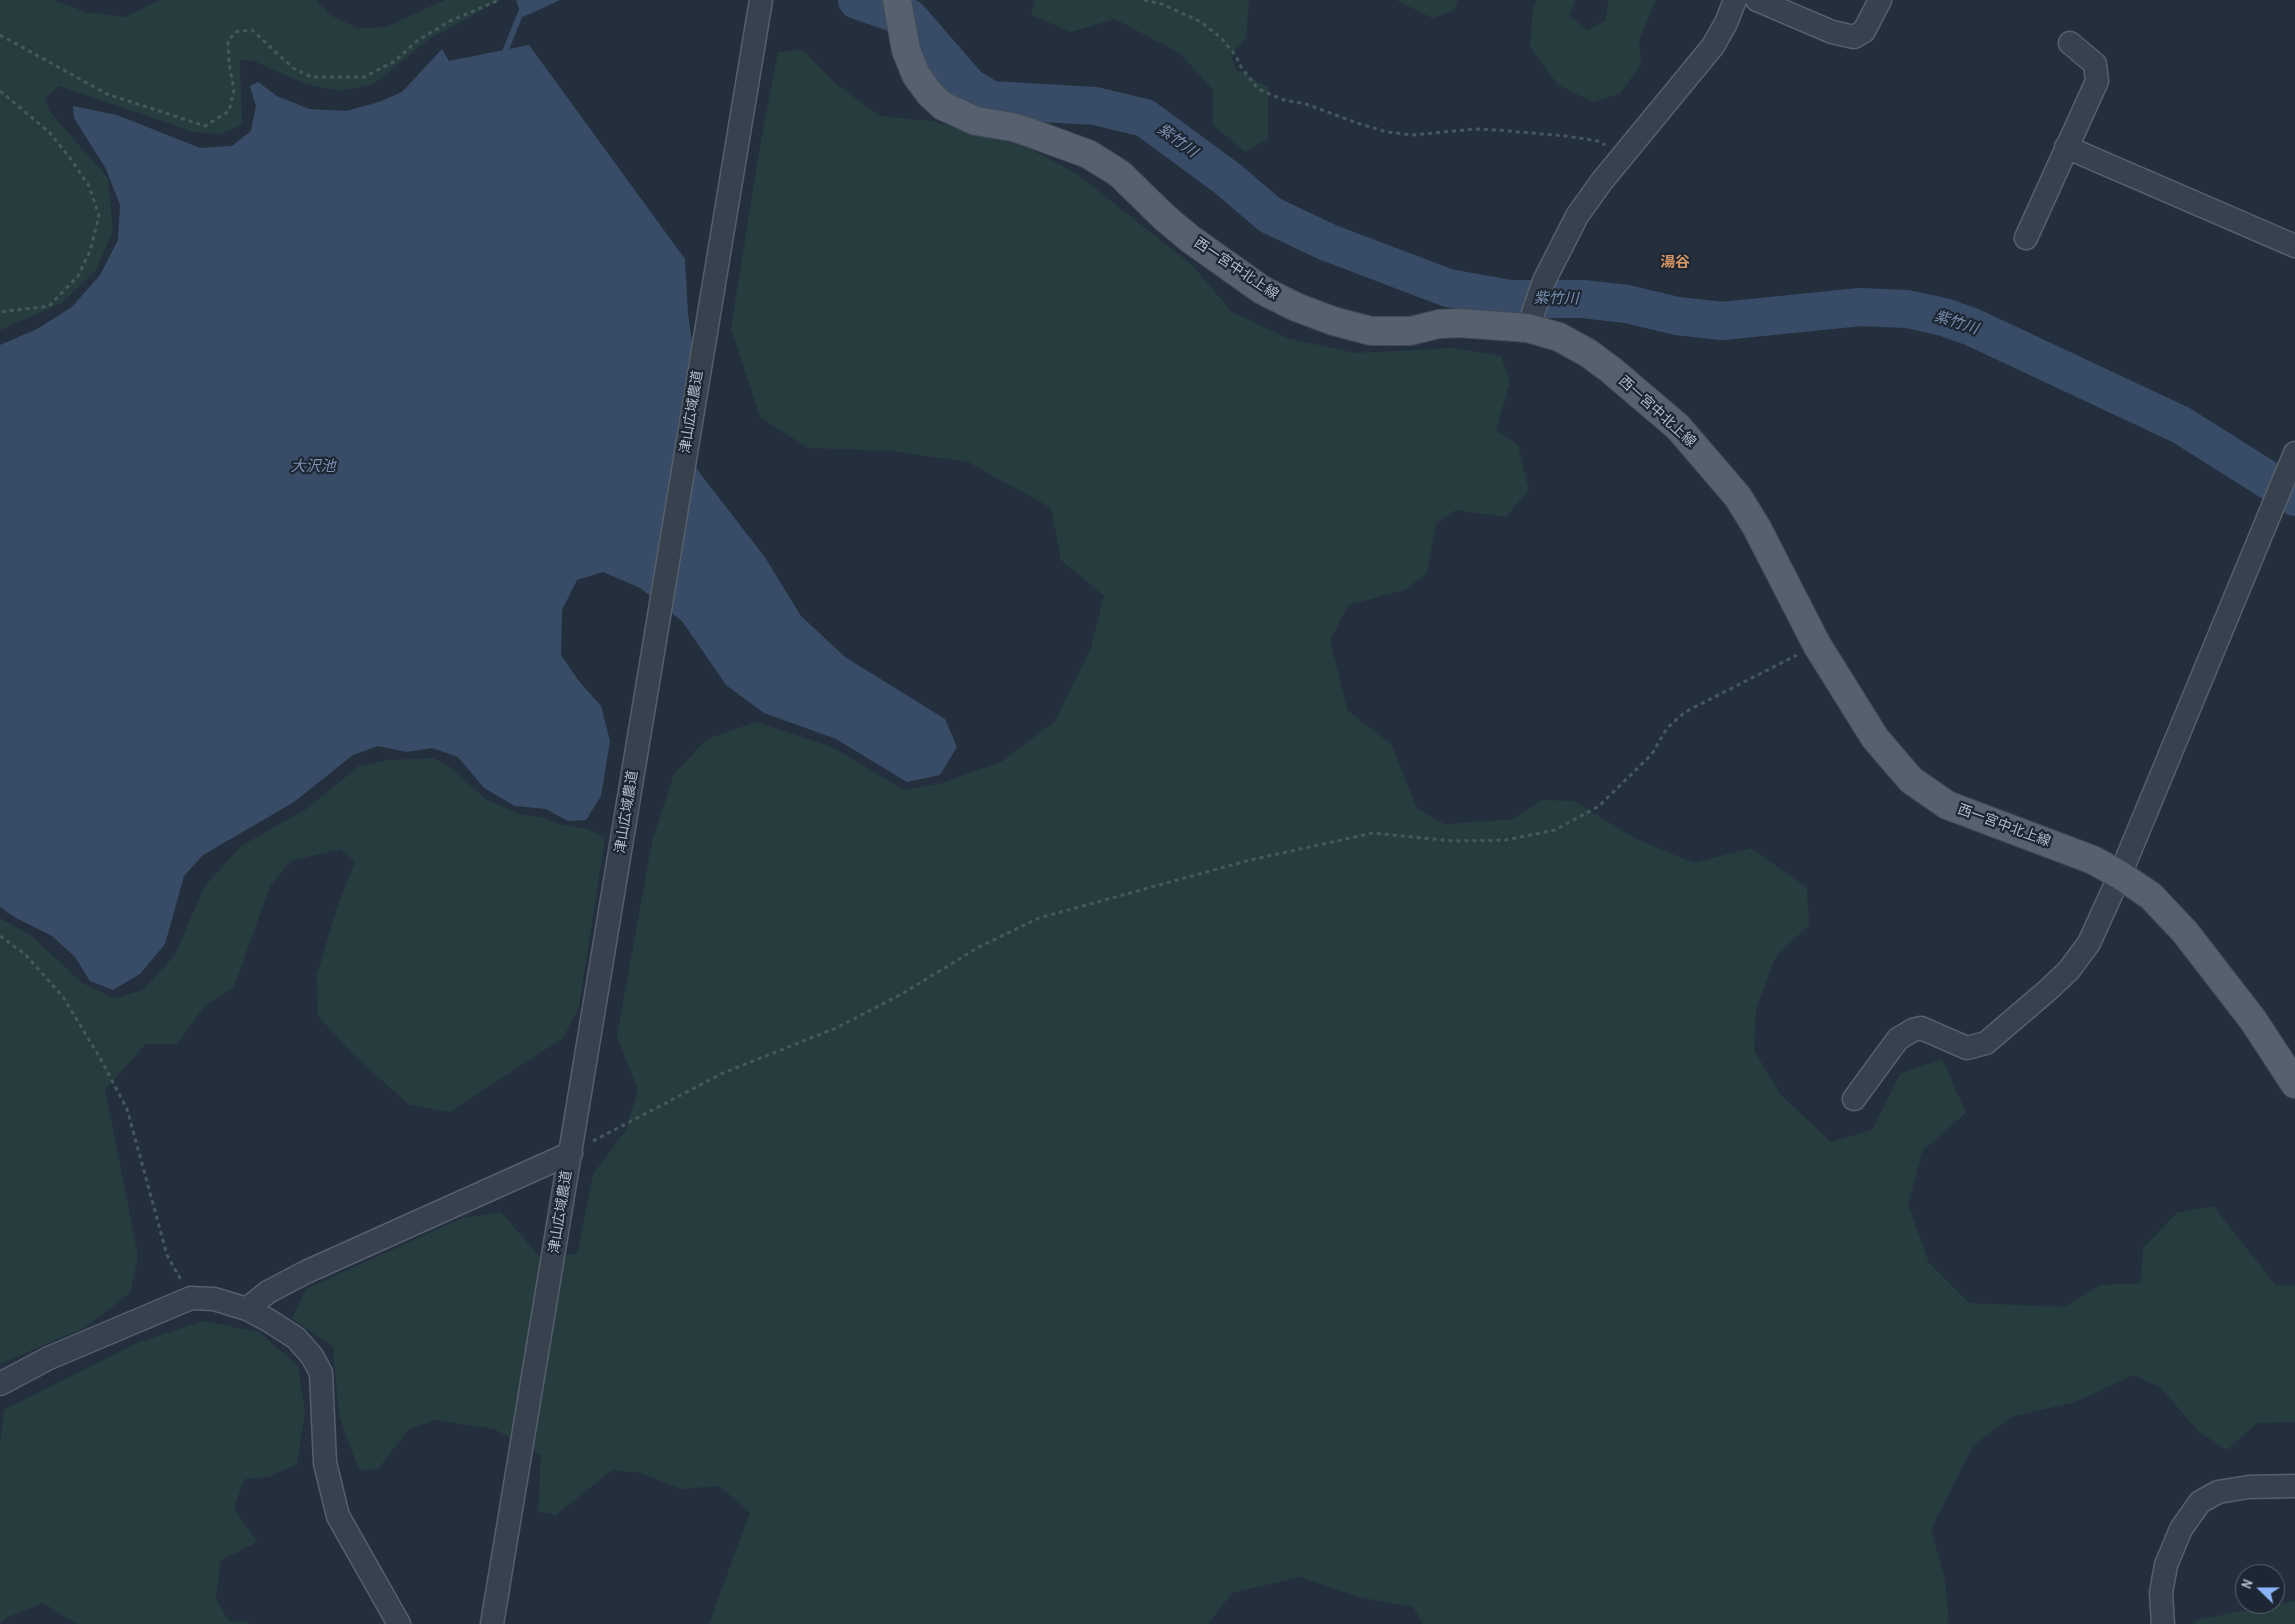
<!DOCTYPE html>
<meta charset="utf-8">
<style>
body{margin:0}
#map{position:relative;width:2295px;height:1624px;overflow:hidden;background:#242f3e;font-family:"Archivo Narrow",sans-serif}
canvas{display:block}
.north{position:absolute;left:2235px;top:1564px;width:50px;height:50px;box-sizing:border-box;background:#1d2633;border:1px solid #59626f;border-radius:50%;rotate:292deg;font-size:14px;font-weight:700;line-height:20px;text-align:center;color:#b4bcc9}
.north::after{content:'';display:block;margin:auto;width:18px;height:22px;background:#8ab4f8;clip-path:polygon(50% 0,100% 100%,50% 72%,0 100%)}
</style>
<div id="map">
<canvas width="2295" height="1624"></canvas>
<div class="north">N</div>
</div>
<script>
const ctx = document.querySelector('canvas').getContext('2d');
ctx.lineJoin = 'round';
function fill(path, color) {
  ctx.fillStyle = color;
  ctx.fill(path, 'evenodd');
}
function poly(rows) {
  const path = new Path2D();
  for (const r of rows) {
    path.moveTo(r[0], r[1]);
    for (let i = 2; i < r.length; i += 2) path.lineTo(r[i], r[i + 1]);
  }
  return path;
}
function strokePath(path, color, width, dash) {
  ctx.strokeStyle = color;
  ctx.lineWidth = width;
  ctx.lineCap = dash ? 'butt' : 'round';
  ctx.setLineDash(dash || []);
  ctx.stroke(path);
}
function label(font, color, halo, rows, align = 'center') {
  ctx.font = font + ' "Archivo Narrow","Noto Sans JP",sans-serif';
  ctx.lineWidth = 4.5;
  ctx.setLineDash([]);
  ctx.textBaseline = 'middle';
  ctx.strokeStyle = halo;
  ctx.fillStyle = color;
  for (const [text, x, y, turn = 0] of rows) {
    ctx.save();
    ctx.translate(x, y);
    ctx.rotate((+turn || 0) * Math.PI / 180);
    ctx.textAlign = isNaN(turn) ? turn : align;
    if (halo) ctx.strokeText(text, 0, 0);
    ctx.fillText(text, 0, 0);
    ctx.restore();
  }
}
fill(poly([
 [0,0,53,0,86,12,126,17,160,0,316,0,330,15,357,28,386,27,445,0,501,0,429,39,374,84,340,91,305,84,254,61,240,60,242,125,220,134,194,132,59,86,45,98,50,112,108,178,113,231,96,270,62,303,0,330],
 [1035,0,1249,0,1246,38,1231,55,1235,69,1268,87,1268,139,1245,152,1213,125,1213,90,1181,54,1115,19,1071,32,1031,15],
 [1396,0,1458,0,1454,11,1432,18],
 [1536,0,1575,0,1569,16,1588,30,1605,21,1609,0,1656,0,1639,40,1641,64,1620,94,1593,102,1558,85,1530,47,1532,14],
 [803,50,835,83,880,116,931,121,1029,148,1077,174,1192,265,1232,312,1287,338,1355,353,1454,348,1501,356,1510,382,1496,430,1518,445,1529,490,1506,517,1456,510,1436,523,1427,573,1405,590,1348,605,1330,641,1348,711,1391,744,1417,809,1445,824,1513,819,1542,800,1574,801,1636,839,1694,863,1751,848,1807,888,1809,925,1776,956,1756,1008,1754,1050,1780,1094,1831,1142,1872,1130,1900,1074,1942,1059,1966,1113,1923,1150,1908,1204,1929,1263,1969,1303,2065,1307,2101,1285,2141,1283,2143,1248,2177,1213,2213,1206,2276,1285,2295,1286,2295,1422,2257,1423,2227,1450,2199,1432,2161,1388,2134,1375,2075,1402,2011,1417,1973,1446,1931,1529,1945,1580,1949,1619,1947,1624,1423,1624,1413,1607,1358,1597,1300,1577,1232,1593,1208,1624,709,1624,750,1512,719,1486,681,1489,641,1473,612,1470,556,1515,538,1511,541,1455,494,1429,436,1420,409,1429,378,1469,359,1470,339,1416,333,1347,292,1319,306,1289,462,1218,501,1212,539,1256,577,1254,593,1174,626,1130,638,1090,617,1036,652,842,674,774,707,739,756,722,832,747,904,790,942,783,1003,761,1055,721,1091,648,1104,596,1061,560,1051,508,968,462,892,451,808,448,760,417,731,328,759,152,778,52],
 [433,758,450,767,487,800,519,814,542,817,561,825,585,828,605,838,579,1007,563,1038,450,1112,409,1105,353,1054,318,1016,317,975,336,911,355,862,341,849,291,861,270,886,234,987,204,1007,177,1044,146,1044,105,1089,138,1256,130,1293,84,1328,0,1364,0,918,33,937,82,983,114,998,143,990,175,955,204,887,241,846,305,810,359,766,388,760],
 [203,1321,259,1332,298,1366,305,1412,297,1464,269,1477,244,1479,234,1508,257,1542,220,1561,216,1599,229,1621,248,1622,249,1624,77,1624,43,1603,6,1618,0,1624,0,1443,4,1410,137,1343],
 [2295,1601,2295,1624,2193,1624,2196,1620]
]), '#263c3f');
fill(poly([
 [518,0,560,0,523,17,516,1],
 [529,45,685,259,688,314,692,342,677,430,678,441,702,476,764,556,801,616,845,657,945,719,957,747,940,775,907,782,836,739,764,713,726,685,682,621,640,588,603,572,577,580,562,610,561,655,578,680,601,706,610,741,601,796,586,820,568,821,546,809,515,806,484,788,458,757,432,748,407,752,378,746,353,755,294,802,203,855,184,876,165,944,140,974,113,990,90,981,75,957,52,936,16,918,0,907,0,345,37,329,72,307,100,275,118,240,120,205,106,169,74,118,73,106,117,115,200,148,232,146,251,131,256,106,250,86,258,82,277,96,309,109,346,111,379,102,402,92,442,49,449,61]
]), '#394c67');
strokePath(poly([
 [503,57,523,7,539,0]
]), '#394c67', 6);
strokePath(poly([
 [857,0,909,18,969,87,991,100,1095,106,1145,118,1228,179,1270,215,1327,242,1448,288,1510,299,1583,299,1627,304,1677,316,1722,321,1860,307,1907,309,1944,317,1972,327,2181,425,2295,497]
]), '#394c67', 38);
const minor = poly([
 [1757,0,1832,32,1854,37,1864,31,1880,0],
 [2066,147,2295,246],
 [2026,238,2097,81,2095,64,2070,43],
 [1528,328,1544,281,1577,216,1602,181,1713,46,1726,23,1735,0],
 [1854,1099,1898,1039,1913,1030,1921,1028,1967,1048,1986,1043,2048,990,2069,970,2089,943,2120,875,2295,453],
 [247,1309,268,1292,306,1272,571,1153],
 [0,1384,49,1358,191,1298,214,1299,247,1309,268,1320,296,1338,312,1356,321,1373,325,1463,338,1516,399,1624],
 [492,1624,761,0],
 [2163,1624,2161,1593,2166,1565,2181,1529,2200,1502,2218,1492,2249,1487,2295,1486]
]);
const major = poly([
 [897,0,906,50,916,75,930,94,943,106,976,121,1012,127,1031,133,1088,154,1106,165,1120,174,1164,217,1189,238,1262,290,1296,307,1333,321,1371,331,1410,331,1439,324,1459,323,1528,328,1559,337,1588,353,1611,370,1678,427,1738,497,1757,528,1817,645,1875,738,1911,780,1947,805,2093,860,2120,875,2151,896,2185,932,2253,1020,2295,1084]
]);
strokePath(minor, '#565f6c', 25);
strokePath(major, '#414a57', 30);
strokePath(poly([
 [1144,0,1162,4,1201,22,1221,38,1236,56,1241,67,1258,89,1284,100,1306,104,1357,123,1387,132,1413,135,1475,129,1497,130,1566,136,1598,141,1605,145],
 [0,35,107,94,205,126,229,111,234,90,229,63,228,42,235,32,252,30,293,68,311,77,364,77,395,61,417,41,450,21,499,0],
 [0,91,49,132,70,158,89,186,99,216,90,251,78,276,49,306,0,312],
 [0,936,25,954,63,997,99,1056,127,1109,167,1255,181,1280],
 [593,1141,723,1073,836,1028,900,995,979,947,1039,918,1250,860,1373,833,1453,841,1506,840,1555,830,1599,806,1652,754,1667,728,1685,712,1797,655]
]), '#44595c', 3, [4, 4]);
strokePath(minor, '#38414e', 22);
strokePath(major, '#56606e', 28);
label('14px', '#b4bcc9', '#1d2633', [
 ["西一宮中北上線",1236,269,34],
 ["津山広域農道",692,412,-81],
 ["西一宮中北上線",1657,412,42],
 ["津山広域農道",627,812,-81],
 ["西一宮中北上線",2004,826,20],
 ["津山広域農道",561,1212,-81]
]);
label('italic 15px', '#7c92b1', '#1d2633', [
 ["紫竹川",1177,141,36],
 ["紫竹川",1556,299,1],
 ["紫竹川",1956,323,18],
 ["大沢池",313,467]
]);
label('bold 15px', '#d59563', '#1d2633', [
 ["湯谷",1675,263]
]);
</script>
